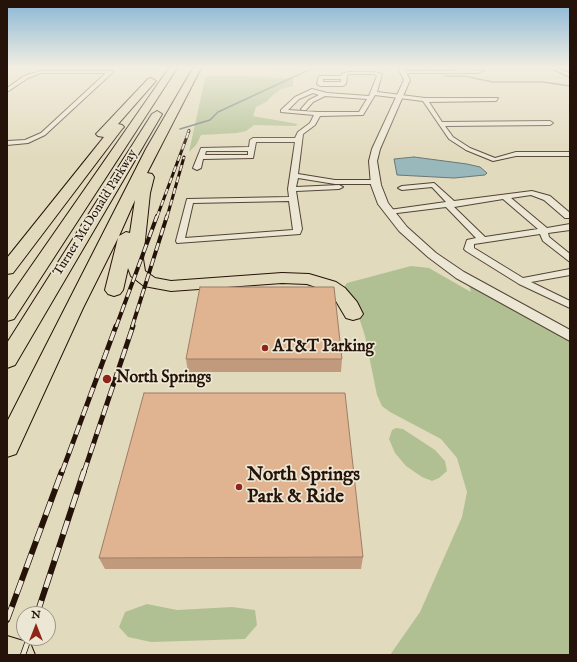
<!DOCTYPE html>
<style>
body{margin:0}
#map{position:relative;width:577px;height:662px;overflow:hidden;background:#e2dabd;font-family:"IM FELL English",serif}
canvas{display:block}
.frame{position:absolute;inset:0;border:8px solid #251209;pointer-events:none}
.north{position:absolute;left:16px;top:606px;width:40px;height:40px;box-sizing:border-box;background:#ece7d4;border:1px solid #9c9283;border-radius:50%;rotate:0deg;font-size:11px;font-weight:700;line-height:16px;text-align:center;color:#251209}
.north::after{content:'';display:block;margin:auto;width:14px;height:18px;background:#8f2418;clip-path:polygon(50% 0,100% 100%,50% 72%,0 100%)}
</style>
<div id="map">
<canvas width="577" height="662"></canvas>
<div class="frame"></div>
<div class="north">N</div>
</div>
<script>
const ctx = document.querySelector('canvas').getContext('2d');
ctx.lineJoin = 'round';
function fill(path, color) {
  ctx.fillStyle = color;
  ctx.fill(path, 'evenodd');
}
function poly(rows) {
  const path = new Path2D();
  for (const r of rows) {
    path.moveTo(r[0], r[1]);
    for (let i = 2; i < r.length; i += 2) path.lineTo(r[i], r[i + 1]);
  }
  return path;
}
function strokePath(path, color, width, dash) {
  ctx.strokeStyle = color;
  ctx.lineWidth = width;
  ctx.lineCap = dash ? 'butt' : 'round';
  ctx.setLineDash(dash || []);
  ctx.stroke(path);
}
function label(font, color, halo, rows, align = 'center') {
  ctx.font = font + ' "IM FELL English",serif';
  ctx.lineWidth = 3.5;
  ctx.setLineDash([]);
  ctx.textBaseline = 'middle';
  ctx.strokeStyle = halo;
  ctx.fillStyle = color;
  for (const [text, x, y, turn = 0] of rows) {
    ctx.save();
    ctx.translate(x, y);
    ctx.rotate((+turn || 0) * Math.PI / 180);
    ctx.textAlign = isNaN(turn) ? turn : align;
    if (halo) ctx.strokeText(text, 0, 0);
    ctx.fillText(text, 0, 0);
    ctx.restore();
  }
}
fill(poly([
 [209,76,246,76,293,79,293,86,281,89,273,95,266,102,256,107,253,116,298,124,295,126,254,125,246,131,237,133,201,135,196,145,189,152,204,83,205,78],
 [411,266,429,268,471,292,466,276,570,331,570,655,390,655,420,612,462,517,467,492,457,458,441,439,390,412,382,406,377,395,365,336,356,308,343,288,347,283],
 [396,428,403,429,435,450,445,461,447,471,439,478,432,481,422,477,406,466,395,453,389,439,392,430],
 [147,604,177,610,232,607,255,610,257,625,245,639,151,642,128,637,119,627,125,612]
]), '#b1c093');
const water = poly([
 [414,157,467,164,480,167,487,173,485,175,454,178,397,175,394,159,414,157]
]);
fill(water, '#98b8bb');
strokePath(water, '#6a7674', 1);
strokePath(poly([
 [427,68,434,71],
 [445,76,464,76,493,82,543,82,570,86],
 [180,129,210,120,218,112,313,68]
]), '#6a7674', 1.5);
const minor = poly([
 [455,68,477,71,479,70,478,68,482,68,484,70,478,73,404,73,402,72,404,71,458,71,455,68],
 [551,68,556,68,570,73,570,77,551,68],
 [40,71,111,71,113,72,45,135,28,143,7,145,7,141,25,140,41,133,106,73,41,73,28,78,7,92,7,88,24,76,40,71],
 [348,72,375,72,382,74,377,92,425,98,498,98,496,101,429,102,442,122,550,121,553,123,550,125,445,126,453,137,470,148,495,158,516,152,570,152,570,156,516,156,493,161,466,150,449,139,423,101,375,95,363,115,320,116,315,125,303,134,298,174,335,180,375,180,379,182,378,184,335,184,298,178,296,187,339,185,343,187,339,189,296,191,302,229,300,234,177,243,176,241,187,199,289,197,288,189,295,142,256,142,253,158,203,159,201,168,197,170,193,168,201,148,249,147,250,140,253,138,295,138,298,132,310,123,314,115,281,112,281,110,295,97,312,89,327,93,369,96,377,76,374,74,349,74,347,76,346,84,343,86,320,86,317,84,319,76,341,76,342,74,348,72],
 [323,79,341,79,341,82,323,82,323,79],
 [313,93,319,95,309,100,301,109,302,110,306,110,313,102,325,96,367,99,359,112,318,112,288,110,299,99,313,93],
 [206,151,248,151,248,155,205,155,206,151],
 [289,201,293,230,185,238,193,203,289,201],
 [434,183,454,201,532,191,550,196,570,213,570,218,565,218,544,200,531,195,511,198,547,228,570,224,570,230,548,233,549,237,570,254,570,262,543,241,540,234,474,244,474,248,523,278,570,269,570,275,531,282,570,301,570,308,519,284,466,251,464,249,467,240,476,238,446,207,389,214,385,212,389,210,446,202,432,187,402,190,398,188,402,186,434,183],
 [503,199,538,229,485,237,454,207,503,199]
]);
const tertiary = poly([
 [398,68,404,68,410,80,380,149,377,161,381,185,388,203,407,227,436,253,464,272,570,330,570,341,456,278,428,257,399,231,378,204,371,185,369,161,372,149,404,80,398,68]
]);
const motorway = poly([
 [169,68,177,68,14,319,7,321,7,301,169,68],
 [193,68,201,68,147,173,152,174,154,177,150,193,143,259,145,271,155,278,171,281,282,273,309,274,336,282,345,288,357,302,363,314,360,318,353,320,346,318,333,296,324,290,307,284,282,283,171,291,144,286,131,276,128,268,123,290,120,294,114,296,108,294,105,290,118,238,83,308,16,454,7,457,7,422,146,149,193,68],
 [135,200,130,233,126,232,119,236,135,200],
 [151,78,156,81,154,83,118,124,122,125,124,127,122,129,13,273,7,274,7,258,104,137,98,136,96,134,98,132,148,79,151,78],
 [157,111,162,114,15,365,7,368,7,343,152,114,157,111],
 [7,636,30,643,35,655,7,655,7,636]
]);
strokePath(minor, '#544436', 2);
strokePath(tertiary, '#544436', 2);
strokePath(motorway, '#251209', 2);
fill(minor, '#ece7d4');
fill(tertiary, '#ece7d4');
fill(motorway, '#e2dabd');
const railFar4 = poly([
 [188,132,189,130]
]);
const railFar3 = poly([
 [157,217,189,131],
 [167,217,184,157]
]);
const railFar2 = poly([
 [116,327,157,216],
 [132,327,167,216]
]);
const railFar1 = poly([
 [62,472,116,326],
 [84,472,133,326]
]);
const rail = poly([
 [37,614,84,471],
 [7,620,62,471],
 [23,655,29,638]
]);
strokePath(railFar4, '#251209', 2.5);
strokePath(railFar3, '#251209', 3);
strokePath(railFar2, '#251209', 4);
strokePath(railFar1, '#251209', 5);
strokePath(rail, '#251209', 6);
strokePath(railFar4, '#ece7d4', 1.5, [4.5]);
strokePath(railFar3, '#ece7d4', 2, [6]);
strokePath(railFar2, '#ece7d4', 2.5, [8]);
strokePath(railFar1, '#ece7d4', 3.5, [10]);
strokePath(rail, '#ece7d4', 4.5, [14]);
fill(poly([
 [186,359,342,359,341,372,188,372],
 [363,557,361,569,105,569,99,558]
]), '#c19a7d');
const building = poly([
 [200,287,334,287,342,359,186,359,200,287],
 [144,393,345,393,363,557,99,558,144,393]
]);
fill(building, '#e0b391');
strokePath(building, '#9d7d66', 1);
const sky = ctx.createLinearGradient(0, 0, 0, 160);
sky.addColorStop(0, '#88b6d6');
sky.addColorStop(0.42, '#f2eee1');
sky.addColorStop(1, '#f2eee100');
ctx.fillStyle = sky;
ctx.fillRect(0, 0, 577, 160);
for (const [x, y, r, color] of [
 [265,348,4,"#8f2418"],
 [107,379,5,"#8f2418"],
 [239,487,4,"#8f2418"]
]) {
  const dot = new Path2D();
  dot.arc(x, y, r, 0, 2 * Math.PI);
  ctx.fillStyle = color;
  ctx.fill(dot);
  strokePath(dot, '#ece7d4', 1.5);
}
label('13px', '#251209', '#ece7d4', [
 ["Turner McDonald Parkway",96,213,-58]
]);
label('bold 16px', '#251209', '#ece7d4', [
 ["AT&T Parking",273,348],
 ["North Springs",116,379]
], 'left');
label('bold 19px', '#251209', '#ece7d4', [
 ["North Springs",247,476],
 ["Park & Ride",247,498]
], 'left');
</script>
